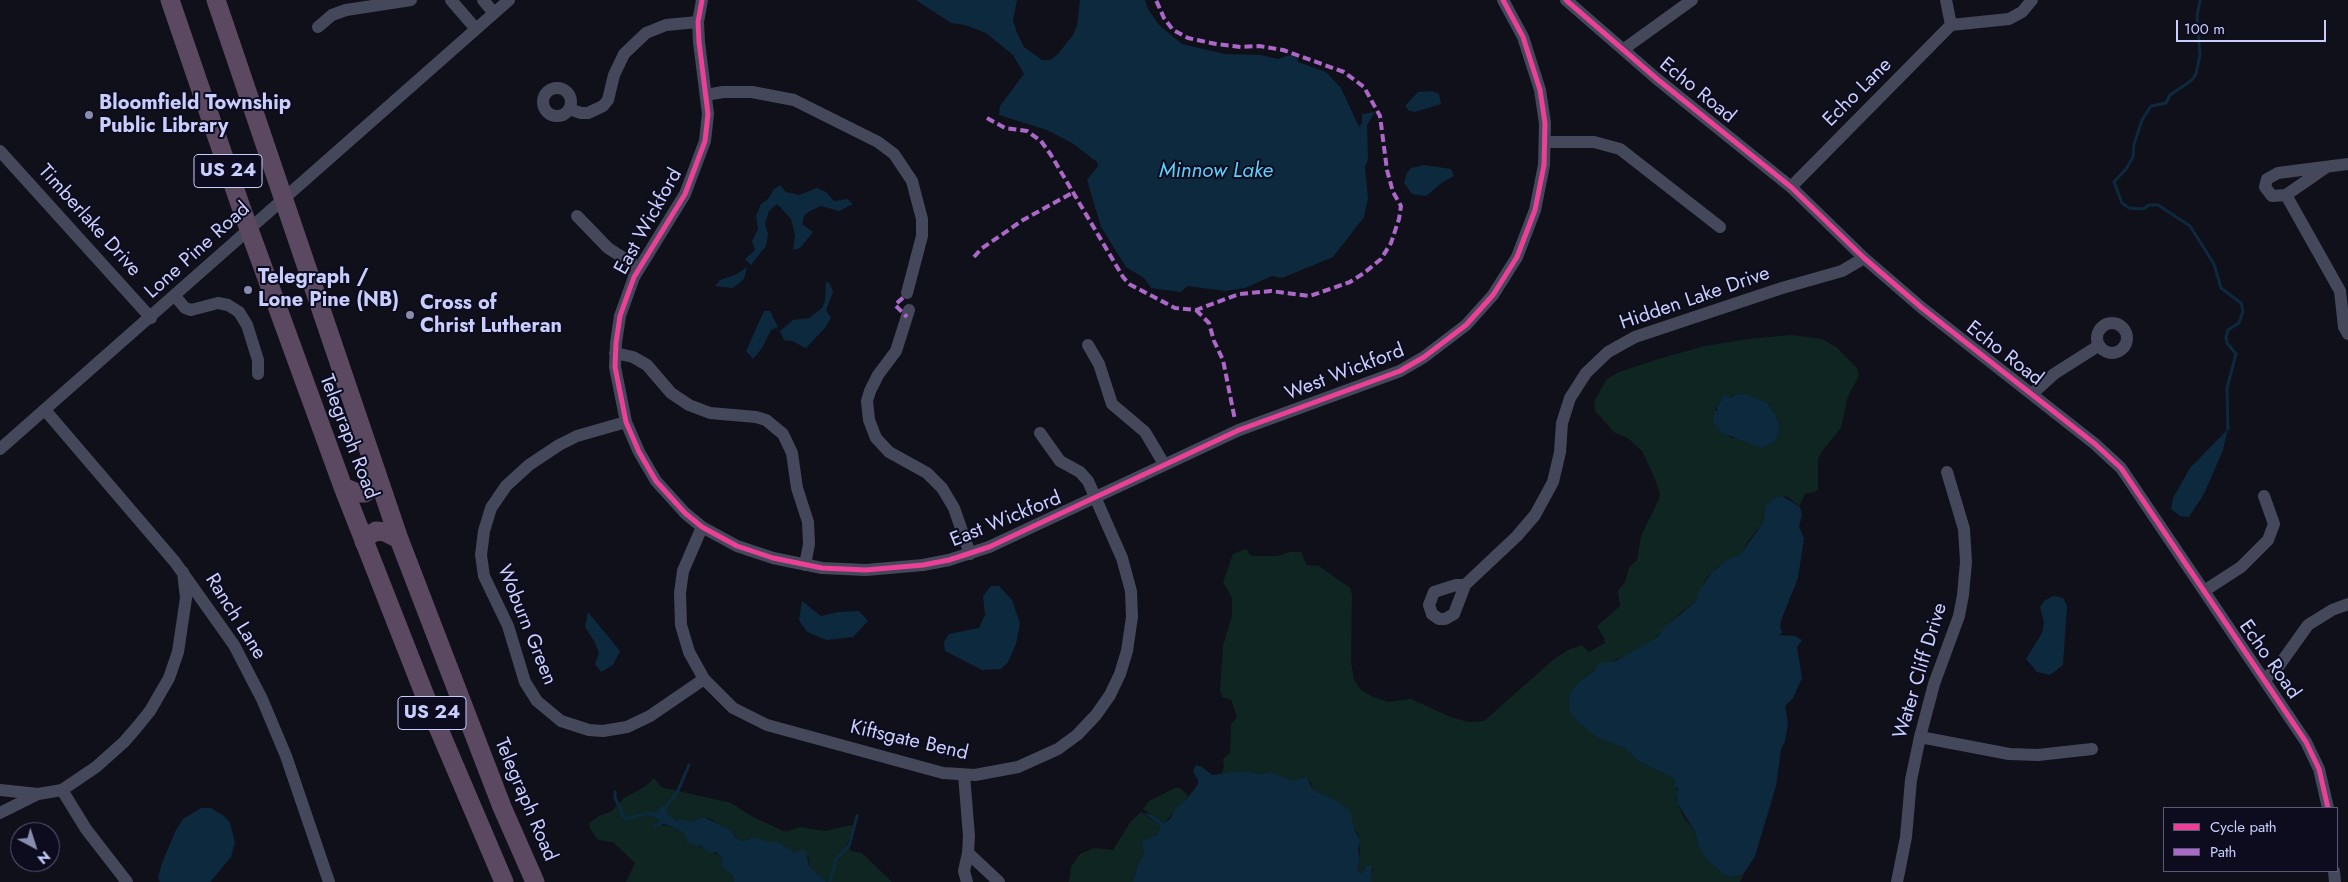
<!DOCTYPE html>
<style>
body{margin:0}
#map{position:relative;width:2348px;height:882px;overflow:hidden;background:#10101a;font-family:Jost,sans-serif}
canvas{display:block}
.legend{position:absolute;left:2163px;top:807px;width:175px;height:65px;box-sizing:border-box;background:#0c0c1e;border:1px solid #585a78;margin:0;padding:6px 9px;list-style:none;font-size:15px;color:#cacefe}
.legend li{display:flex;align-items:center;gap:10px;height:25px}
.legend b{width:25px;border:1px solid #585a78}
.north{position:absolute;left:10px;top:822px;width:50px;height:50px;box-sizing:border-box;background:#0c0c1e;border:1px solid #585a78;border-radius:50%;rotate:140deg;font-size:14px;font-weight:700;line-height:20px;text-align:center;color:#cacefe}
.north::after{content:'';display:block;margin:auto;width:18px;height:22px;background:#898cae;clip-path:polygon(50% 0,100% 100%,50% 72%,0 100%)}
.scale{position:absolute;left:2176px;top:20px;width:150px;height:22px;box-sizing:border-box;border:2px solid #cacefe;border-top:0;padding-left:6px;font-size:15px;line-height:18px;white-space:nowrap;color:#cacefe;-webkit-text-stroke:4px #0c0c1e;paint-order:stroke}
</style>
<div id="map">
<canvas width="2348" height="882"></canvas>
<ul class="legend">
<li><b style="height:6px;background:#ea4096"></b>Cycle path</li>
<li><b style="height:6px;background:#ac68c9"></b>Path</li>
</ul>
<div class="north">N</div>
<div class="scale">100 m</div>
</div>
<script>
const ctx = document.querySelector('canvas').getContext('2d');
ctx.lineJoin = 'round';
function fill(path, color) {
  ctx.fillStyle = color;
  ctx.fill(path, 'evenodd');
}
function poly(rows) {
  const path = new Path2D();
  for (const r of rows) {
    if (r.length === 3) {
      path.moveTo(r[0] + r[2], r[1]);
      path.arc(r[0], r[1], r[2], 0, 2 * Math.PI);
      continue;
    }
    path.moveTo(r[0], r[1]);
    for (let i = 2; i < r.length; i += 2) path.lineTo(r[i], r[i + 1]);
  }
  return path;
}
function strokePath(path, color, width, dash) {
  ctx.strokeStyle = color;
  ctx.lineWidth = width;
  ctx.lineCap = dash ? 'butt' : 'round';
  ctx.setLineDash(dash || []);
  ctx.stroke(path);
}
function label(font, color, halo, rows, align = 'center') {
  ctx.font = font + ' Jost,sans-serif';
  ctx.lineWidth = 4;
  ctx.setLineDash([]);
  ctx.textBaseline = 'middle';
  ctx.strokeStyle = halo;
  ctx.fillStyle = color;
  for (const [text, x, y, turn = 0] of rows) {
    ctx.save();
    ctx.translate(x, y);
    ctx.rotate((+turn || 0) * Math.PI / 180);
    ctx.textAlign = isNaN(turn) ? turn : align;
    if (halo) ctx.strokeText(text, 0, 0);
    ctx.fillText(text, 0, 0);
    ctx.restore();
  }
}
fill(poly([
 [1791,335,1822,339,1836,347,1857,368,1859,376,1848,396,1841,428,1822,451,1818,459,1818,489,1815,492,1805,494,1799,506,1786,496,1771,500,1764,510,1763,523,1749,540,1743,551,1740,556,1717,567,1706,579,1696,601,1681,612,1654,640,1628,655,1598,667,1579,683,1578,722,1598,738,1625,748,1638,761,1675,779,1674,785,1679,791,1676,798,1683,816,1695,832,1698,845,1705,858,1724,875,1735,877,1743,875,1740,882,1370,882,1373,868,1366,866,1362,873,1357,871,1360,858,1359,836,1354,829,1352,821,1335,800,1312,789,1311,782,1304,777,1291,780,1270,772,1261,774,1242,771,1221,775,1224,767,1223,759,1230,753,1231,724,1237,717,1231,700,1222,697,1220,690,1223,646,1232,616,1232,598,1223,582,1233,554,1246,549,1251,556,1278,556,1290,552,1301,552,1307,565,1319,566,1350,588,1352,595,1351,662,1354,680,1361,690,1373,697,1388,702,1411,699,1453,718,1469,722,1484,721,1553,660,1568,650,1582,645,1589,652,1605,643,1604,638,1597,626,1620,606,1618,591,1625,582,1629,568,1637,560,1641,536,1659,499,1660,494,1655,479,1642,451,1628,438,1615,433,1595,411,1594,402,1606,380,1619,372,1655,360,1705,346,1748,339],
 [1725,394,1730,398,1734,395,1749,395,1767,403,1776,415,1779,426,1774,442,1762,448,1740,438,1732,438,1721,431,1714,424,1714,419,1717,405],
 [654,778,661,787,731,803,753,817,786,832,800,827,824,831,852,825,853,829,847,845,851,851,862,853,892,882,827,882,809,866,809,857,795,853,779,842,768,843,755,837,742,841,711,819,704,817,690,822,678,821,668,816,666,806,659,812,648,812,646,814,659,819,659,822,654,824,673,827,685,834,695,844,721,856,722,862,733,877,734,882,626,882,635,863,613,842,598,840,590,829,589,823,599,816,612,811,624,798,646,786],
 [1175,788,1180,788,1189,796,1164,823,1143,809,1149,801],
 [1141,812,1159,824,1160,828,1153,838,1144,840,1142,846,1144,854,1138,864,1133,882,1069,882,1071,867,1080,854,1094,848,1113,850,1131,821]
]), '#0f2522');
fill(poly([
 [916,0,1017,0,1013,20,1017,33,1024,47,1042,60,1050,60,1057,55,1073,35,1077,26,1080,0,1145,0,1148,9,1159,25,1182,44,1225,54,1261,55,1278,59,1290,55,1297,58,1298,62,1326,72,1341,88,1359,127,1362,123,1362,114,1375,112,1367,125,1368,160,1365,166,1368,199,1364,217,1333,257,1282,278,1272,276,1245,288,1225,291,1187,286,1181,292,1151,288,1144,278,1126,267,1101,227,1087,180,1098,166,1097,162,1072,143,1047,130,999,115,1000,106,1024,74,1013,55,986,33,965,25,951,23],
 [1432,91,1439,94,1441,104,1415,112,1409,111,1405,106,1418,92],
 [1424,165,1451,169,1454,176,1443,182,1426,196,1412,194,1404,183,1407,173,1411,168],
 [780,185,786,192,799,195,817,188,826,192,834,201,847,199,853,204,839,211,821,206,810,211,804,216,802,224,813,232,800,248,793,250,795,235,791,219,777,204,769,211,765,224,768,234,766,246,751,265,745,259,755,250,752,241,758,229,756,216,761,204,768,199,774,189],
 [747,267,744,279,733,288,715,286,720,280,737,274],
 [826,282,830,284,833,292,826,310,831,318,825,328,806,348,792,341,784,340,780,331,793,320,809,318,822,308,825,301],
 [764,311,770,311,778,327,771,330,762,348,753,359,746,351],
 [1725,394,1730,398,1737,394,1749,395,1767,403,1776,415,1779,426,1778,435,1774,442,1762,448,1722,433,1714,424,1714,411,1717,411,1717,406],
 [2228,429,2223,450,2204,494,2189,517,2180,516,2171,509,2173,498,2190,468],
 [1782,496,1800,507,1802,514,1799,527,1804,538,1798,578,1782,618,1780,626,1782,632,1779,635,1795,636,1802,640,1797,647,1802,678,1793,698,1785,706,1788,723,1785,741,1781,749,1776,786,1755,856,1743,875,1731,877,1724,875,1705,858,1698,845,1695,832,1678,804,1676,793,1679,791,1677,787,1674,787,1675,779,1638,761,1625,748,1598,738,1580,724,1570,712,1569,695,1579,682,1595,670,1599,663,1616,661,1658,637,1664,628,1696,601,1699,591,1712,572,1729,559,1740,555,1763,523,1765,506,1773,499],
 [991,586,999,586,1012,600,1020,623,1016,644,1008,662,1001,669,982,670,945,651,944,642,949,634,979,628,985,615,983,596],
 [2053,596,2063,598,2067,606,2063,665,2050,675,2037,672,2026,659,2042,633,2044,623,2040,607,2044,601],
 [802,601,821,616,838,612,859,611,868,621,853,637,827,640,807,632,799,620],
 [588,612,620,651,613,665,601,672,595,664,599,653,594,641,585,627],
 [1196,765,1202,767,1212,775,1242,771,1261,774,1270,772,1291,780,1304,777,1308,779,1312,789,1335,800,1347,808,1351,814,1354,829,1360,840,1358,850,1360,858,1357,871,1362,873,1366,866,1372,866,1371,882,1133,882,1138,864,1144,854,1142,844,1144,840,1155,836,1160,828,1159,824,1144,813,1151,814,1164,823,1170,819,1176,808,1187,799,1198,784,1198,780,1193,771],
 [660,806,666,807,668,815,677,821,683,819,690,822,704,817,730,830,734,836,742,841,755,837,768,842,779,842,795,853,800,850,806,851,809,866,827,882,734,882,733,876,721,866,722,858,716,852,709,853,701,846,693,845,687,842,685,834,673,827,663,824,655,828,652,825,659,822,659,819,645,814,648,812,659,812],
 [201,808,211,808,224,816,230,823,235,843,231,857,210,882,160,882,158,878,162,863,176,830,183,819]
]), '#0c293e');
strokePath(poly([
 [2200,0,2197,16,2200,55,2196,74,2192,80,2170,95,2166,103,2151,106,2142,120,2134,144,2133,157,2126,169,2114,182,2122,203,2129,208,2143,209,2149,205,2158,205,2190,226,2214,264,2221,288,2241,303,2243,311,2239,323,2228,330,2226,337,2227,343,2236,354,2227,388,2228,429],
 [615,792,615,798,625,819,645,814],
 [666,807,677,793,689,765],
 [830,882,836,859,849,846,857,816]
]), '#0c293e', 3);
strokePath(poly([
 [451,0,476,29],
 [483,0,494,13],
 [702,0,698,22,699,42,708,114,705,141,685,194,634,277,620,316,616,343,615,367,626,422,639,452,656,481,685,513,702,527,737,546,773,558,822,568,866,570,923,565,949,560,989,547,1239,430,1400,371,1424,357,1466,325,1493,295,1517,257,1535,210,1544,165,1545,123,1540,90,1523,37,1503,0],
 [1566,0,1657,79,1791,187,1864,258,1922,308,2095,444,2121,468,2306,742,2319,769,2328,808],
 [1946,0,1951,25],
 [318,27,332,15,346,10,411,0],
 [1624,49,1692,0],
 [557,102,14],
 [706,95,723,92,752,92,794,100,878,142,894,154,912,181,922,219,922,236,907,293],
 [569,109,581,113,588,113,603,106,608,100,614,75,624,54,646,33,666,25,698,22],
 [1545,142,1594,142,1620,149,1720,227],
 [0,151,151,318],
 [2325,168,2286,195,2272,196,2265,187,2267,179,2278,173,2348,164],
 [1791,187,1951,25,2009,19,2022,12,2032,0],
 [2286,195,2340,291,2344,327,2348,334],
 [577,216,608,248,639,268],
 [175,296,185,308,191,310,218,303,228,305,239,312,247,325,258,360,258,374],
 [909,310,896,351,878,375,870,391,867,401,869,420,876,438,889,452,927,473,942,488,954,508,970,554],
 [2112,338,15],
 [1088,345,1099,364,1112,404,1145,432,1164,464],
 [615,353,633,357,647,365,671,393,689,405,710,413,756,417,766,420,783,434,792,453,797,488,808,522,809,544,805,565],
 [2032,394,2054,374,2098,346],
 [45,410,175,562,234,645,262,699,286,756,329,882],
 [626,422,577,436,559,445,529,465,506,486,491,508,484,531,481,555,484,576,508,626,525,682,537,701,561,721,589,730,603,731,627,727,650,716,704,679],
 [0,449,509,0],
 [702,527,683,571,680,593,681,625,689,652,704,679,733,708,767,725,943,773,975,775,1018,767,1058,749,1077,735,1096,715,1110,695,1120,674,1127,651,1132,617,1131,591,1122,558,1088,481,1080,472,1060,461,1040,433],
 [1465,585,1456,585,1434,592,1429,605,1432,614,1439,619,1445,619,1454,614,1465,585,1517,536,1535,515,1553,482,1560,452,1562,423,1570,398,1586,373,1608,352,1635,337,1782,288,1842,271,1864,258],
 [2204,591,2241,567,2268,540,2274,524,2264,496],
 [2265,679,2278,667,2308,625,2332,610,2348,604],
 [1920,737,2009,754,2038,755,2092,749],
 [964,775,969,836,968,853,964,871,967,882],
 [0,790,38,794,62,790,96,767,124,742,137,727,150,711,169,678,178,652,186,598,183,572],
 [62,790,86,829,127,882],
 [0,813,38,794],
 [968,853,999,882],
 [2334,871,2335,882],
 [1897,882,1906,837,1911,780,1920,737,1934,684,1959,616,1963,595,1966,562,1964,529,1947,472]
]), '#45485b', 12);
strokePath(poly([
 [170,0,242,210,343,487,429,706,504,882],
 [216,0,399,539,502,807,535,882],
 [343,487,358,493,365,493,373,487,378,478],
 [364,542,368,536,376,531,385,532,399,539]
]), '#5b4961', 19);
strokePath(poly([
 [987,118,1005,128,1027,131,1041,141,1051,155,1123,277,1129,284,1175,308,1196,310,1239,294,1271,291,1310,296,1350,282,1364,273,1381,259,1391,243,1399,219,1401,206,1393,192,1387,170,1380,116,1364,87,1344,72,1283,50,1259,46,1241,47,1216,44,1188,38,1173,30,1164,18,1156,0],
 [974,257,981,249,1023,220,1072,193],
 [897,303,906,295],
 [896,306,907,317],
 [1196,310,1209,323,1214,341,1223,360,1235,420]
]), '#ac68c9', 4, [8, 4]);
strokePath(poly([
 [702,0,698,22,699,42,708,114,705,141,685,194,634,277,620,316,616,343,615,367,626,422,639,452,656,481,685,513,702,527,737,546,773,558,822,568,866,570,923,565,949,560,989,547,1239,430,1400,371,1424,357,1466,325,1493,295,1517,257,1535,210,1544,165,1545,123,1540,90,1523,37,1503,0],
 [1566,0,1657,79,1791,187,1864,258,1922,308,2095,444,2121,468,2306,742,2319,769,2328,808]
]), '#ea4096', 5);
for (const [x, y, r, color] of [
 [89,115,5,"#898cae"],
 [248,290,5,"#898cae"],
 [410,315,5,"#898cae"]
]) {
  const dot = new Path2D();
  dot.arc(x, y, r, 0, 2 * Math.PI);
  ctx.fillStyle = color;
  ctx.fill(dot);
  strokePath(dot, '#0c0c1e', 2);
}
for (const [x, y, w] of [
 [228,171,68],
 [432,713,68]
]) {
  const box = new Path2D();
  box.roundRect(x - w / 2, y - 16.5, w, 33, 4);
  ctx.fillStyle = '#0c0c1e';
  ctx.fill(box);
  strokePath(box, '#cacefe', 1);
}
label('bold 19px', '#cacefe', null, [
 ["US 24",228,171],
 ["US 24",432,713]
]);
label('20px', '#cacefe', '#0c0c1e', [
 ["Echo Road",1697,91,39],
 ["Echo Lane",1858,93,-45],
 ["Timberlake Drive",89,221,48],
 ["East Wickford",649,222,-61],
 ["Lone Pine Road",198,251,-42],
 ["Hidden Lake Drive",1695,299,-19],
 ["Echo Road",2004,354,38],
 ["West Wickford",1345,373,-21],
 ["Telegraph Road",348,437,69],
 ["East Wickford",1006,520,-22],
 ["Ranch Lane",235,617,58],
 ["Woburn Green",526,625,68],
 ["Echo Road",2269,660,55],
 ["Water Cliff Drive",1921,671,-73],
 ["Kiftsgate Bend",909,741,13],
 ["Telegraph Road",525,800,67]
]);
label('bold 20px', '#cacefe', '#0c0c1e', [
 ["Bloomfield Township",99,104],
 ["Public Library",99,127],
 ["Telegraph /",258,278],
 ["Lone Pine (NB)",258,301],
 ["Cross of",420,304],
 ["Christ Lutheran",420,327]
], 'left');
label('italic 21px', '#59d0fd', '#0c0c1e', [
 ["Minnow Lake",1216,172]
]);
</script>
